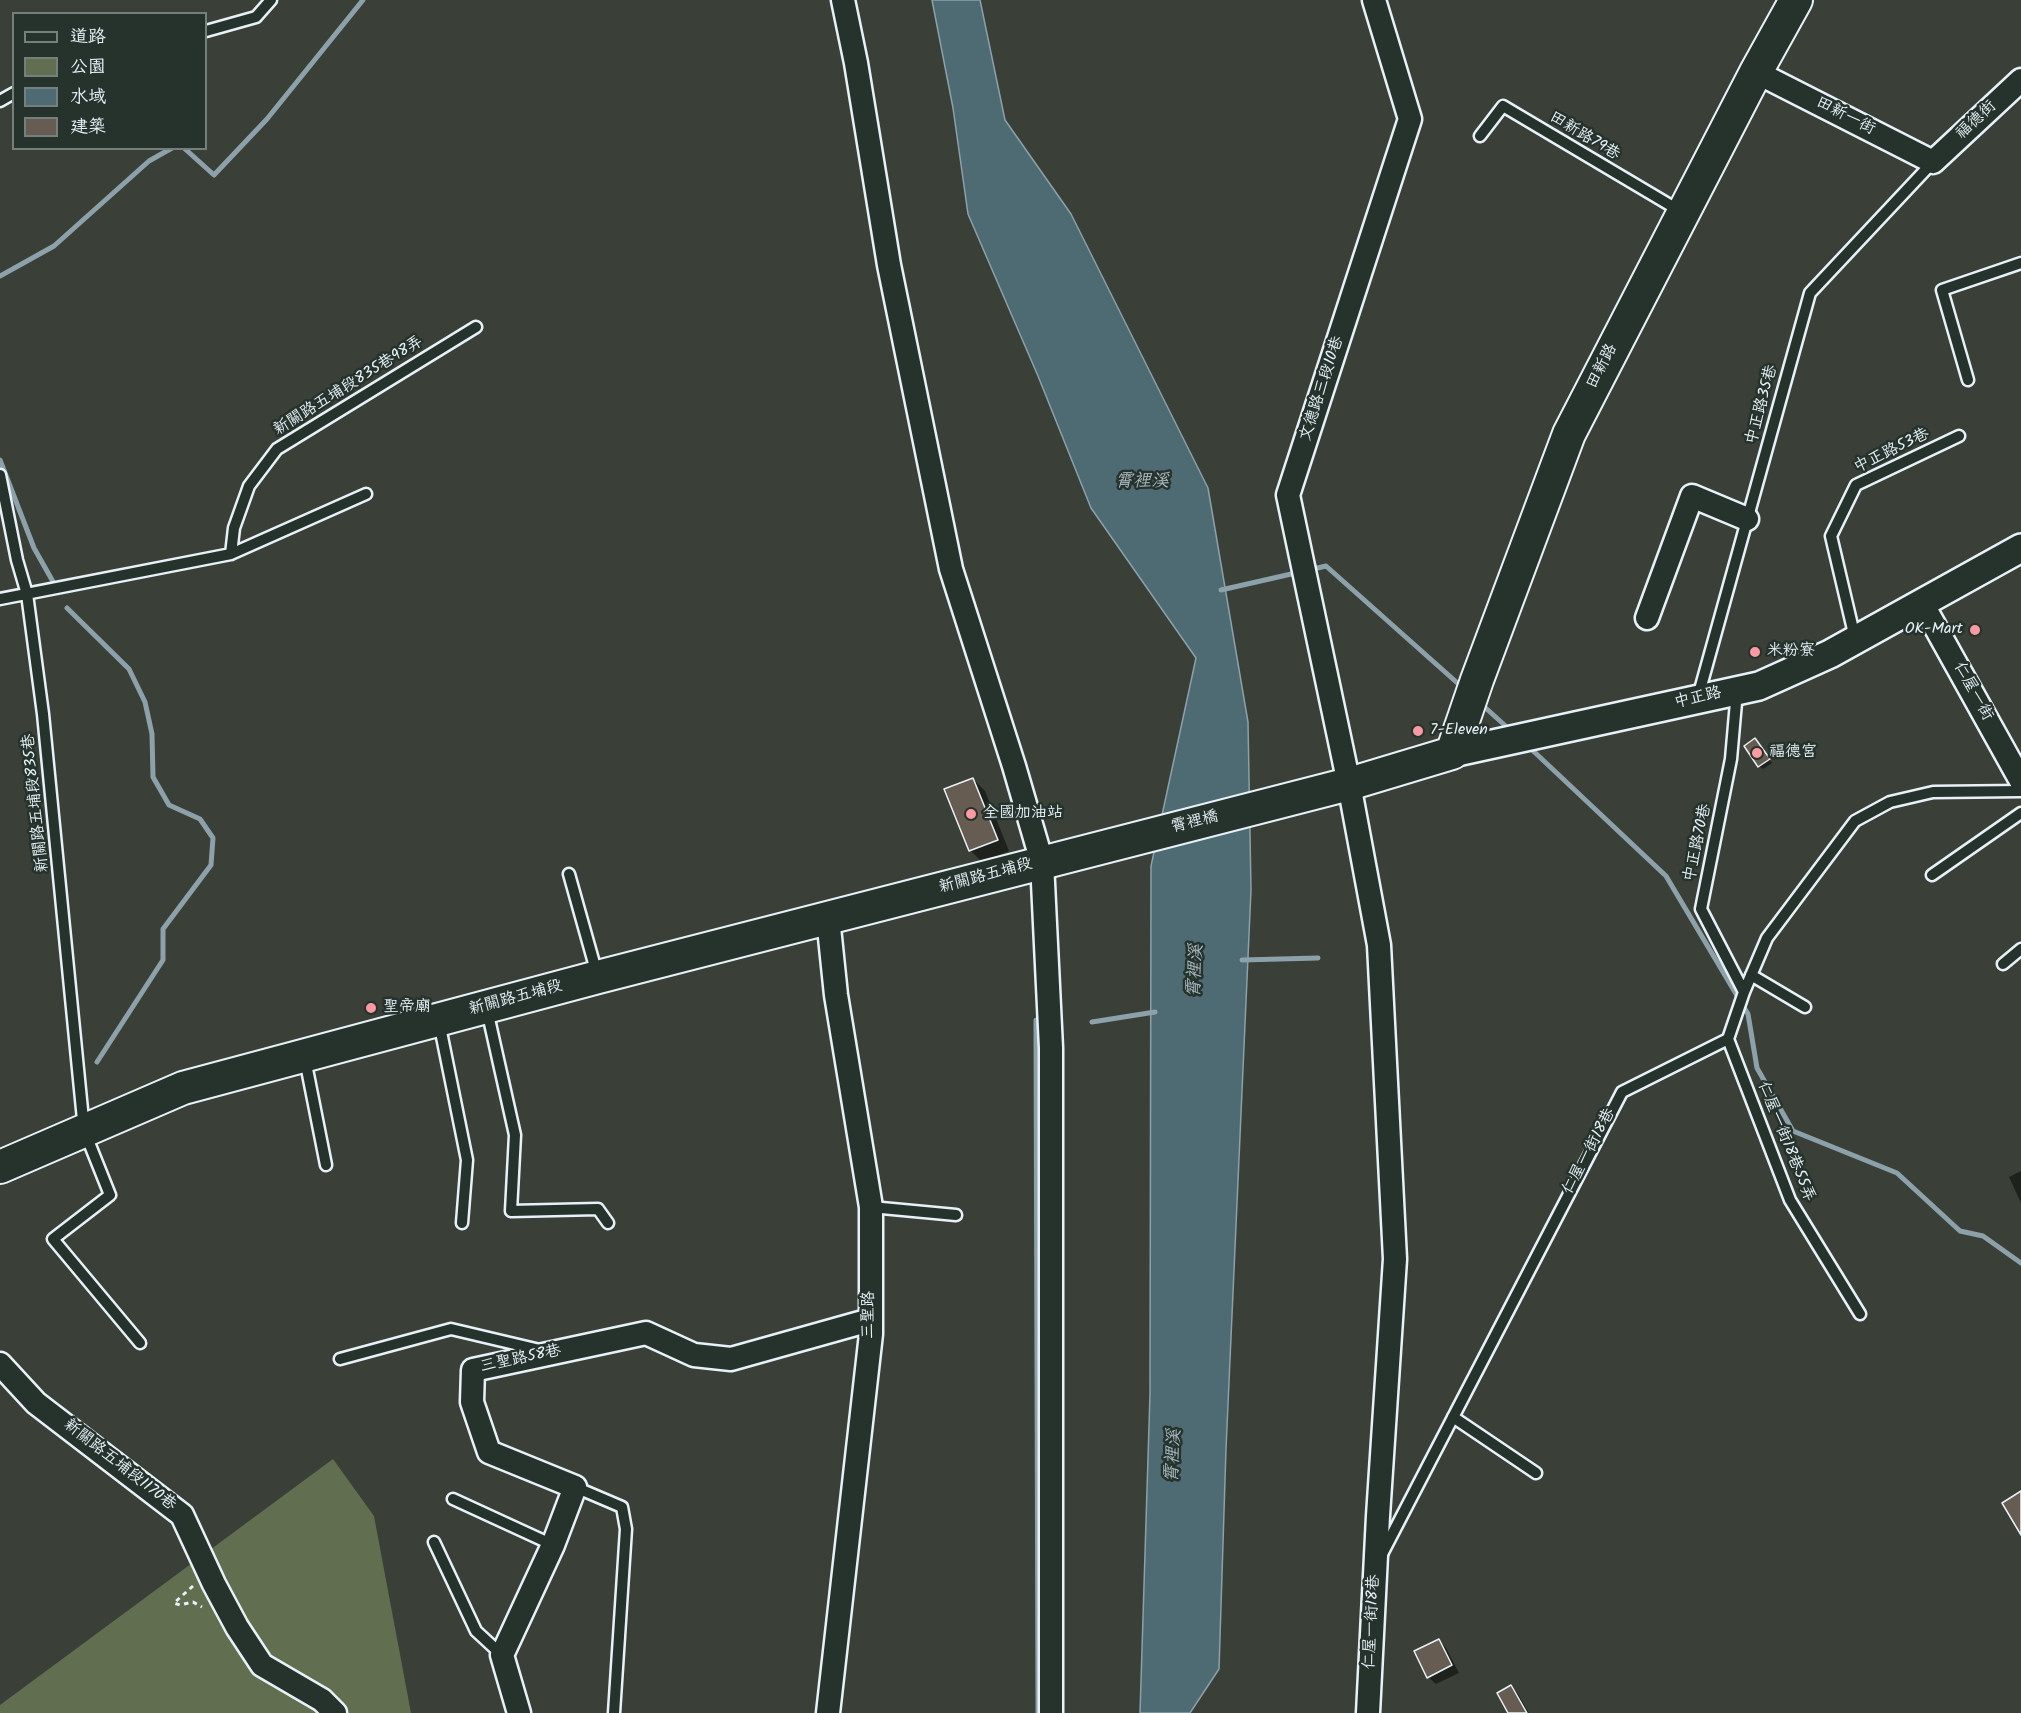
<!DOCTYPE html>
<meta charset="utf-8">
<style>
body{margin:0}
#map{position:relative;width:2021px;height:1713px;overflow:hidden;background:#3a3f38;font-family:Kalam,"LXGW WenKai TC",sans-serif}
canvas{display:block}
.legend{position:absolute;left:12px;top:12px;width:195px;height:138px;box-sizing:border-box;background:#26332d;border:2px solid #747f7e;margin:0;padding:8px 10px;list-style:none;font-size:18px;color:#e8f1f8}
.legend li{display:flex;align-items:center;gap:12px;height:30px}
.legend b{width:30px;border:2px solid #747f7e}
</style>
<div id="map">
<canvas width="2021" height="1713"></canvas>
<ul class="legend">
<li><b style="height:8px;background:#26332d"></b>道路</li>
<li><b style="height:16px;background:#616f50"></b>公園</li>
<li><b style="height:16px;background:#4e6b74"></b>水域</li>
<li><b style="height:16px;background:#675c52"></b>建築</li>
</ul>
</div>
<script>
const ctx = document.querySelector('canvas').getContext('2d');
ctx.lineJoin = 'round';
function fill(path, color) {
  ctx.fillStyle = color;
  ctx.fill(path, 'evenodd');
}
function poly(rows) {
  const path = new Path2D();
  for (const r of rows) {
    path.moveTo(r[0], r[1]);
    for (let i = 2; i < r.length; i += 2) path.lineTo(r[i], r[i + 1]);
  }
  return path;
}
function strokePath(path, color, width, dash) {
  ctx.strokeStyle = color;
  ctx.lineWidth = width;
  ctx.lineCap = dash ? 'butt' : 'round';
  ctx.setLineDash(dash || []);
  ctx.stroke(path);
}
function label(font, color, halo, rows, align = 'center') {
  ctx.font = font + ' Kalam,"LXGW WenKai TC",sans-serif';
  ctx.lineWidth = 5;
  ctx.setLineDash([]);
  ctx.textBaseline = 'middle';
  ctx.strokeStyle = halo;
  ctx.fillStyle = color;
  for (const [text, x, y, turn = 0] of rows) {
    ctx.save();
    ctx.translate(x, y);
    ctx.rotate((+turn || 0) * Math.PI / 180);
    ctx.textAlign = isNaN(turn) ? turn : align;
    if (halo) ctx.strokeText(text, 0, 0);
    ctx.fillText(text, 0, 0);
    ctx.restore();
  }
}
fill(poly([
 [333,1459,374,1516,411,1713,0,1713,0,1705]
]), '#616f50');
const water = poly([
 [932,0,980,0,1005,120,1071,214,1208,488,1248,722,1251,890,1226,1449,1219,1669,1190,1713,1140,1713,1150,1394,1151,866,1196,658,1091,508,1038,376,968,214,953,108,932,0]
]);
fill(water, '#4e6b74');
strokePath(water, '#8ca1a9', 1.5);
fill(poly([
 [1758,743,1772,763,1763,769,1759,766],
 [973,779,985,791,1009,851,982,862,970,850],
 [2021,1171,2021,1203,2009,1177],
 [1439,1640,1446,1648,1459,1673,1436,1684,1428,1677],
 [1511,1686,1518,1694,1529,1713,1510,1713]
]), '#0007');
strokePath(poly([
 [184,148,214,175,267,119,363,0],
 [0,276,54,246,149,161,172,148],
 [0,460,34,548,56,587],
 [1309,570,1326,566,1463,688],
 [1221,590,1300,572],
 [67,608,129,669,145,702,152,734,153,777,169,805,200,819,213,838,211,865,163,929,163,960,97,1062],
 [1479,702,1510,730],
 [1528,746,1666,876,1748,1014,1757,1068,1793,1131,1897,1173,1960,1231,1983,1236,2021,1263],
 [1242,960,1318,958],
 [1036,1020,1038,1713],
 [1092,1022,1155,1012]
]), '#8ca1a9', 5);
const building = poly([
 [1755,738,1770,759,1758,767,1744,746,1755,738],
 [973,778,998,840,969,851,944,789,973,778],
 [2021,1491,2021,1535,2002,1503,2021,1491],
 [1439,1639,1452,1665,1427,1678,1414,1651,1439,1639],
 [1511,1685,1527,1713,1508,1713,1497,1693,1511,1685]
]);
fill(building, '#675c52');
strokePath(building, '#e8f1f8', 1.5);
const service = poly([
 [206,31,256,17,271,0],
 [0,101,14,93],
 [1480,136,1503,106,1680,211],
 [1968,380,1942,290,2021,263],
 [0,475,17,560,27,594,43,714,84,1130,110,1195,53,1239,140,1343],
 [231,554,234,528,249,486,277,449,476,327],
 [0,599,231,554,366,494],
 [1855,638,1831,536,1856,485,1959,436],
 [1737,691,1731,759,1701,909,1744,992],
 [1698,697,1810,293,1933,162],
 [569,874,597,974],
 [1932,875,2021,813],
 [2003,964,2021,949],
 [1751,975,1805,1007],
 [487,1010,515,1135,511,1211,598,1209,608,1223],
 [439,1022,467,1160,462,1223],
 [1728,1039,1790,1200,1860,1314],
 [305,1059,326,1165],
 [871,1207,956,1215],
 [340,1359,451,1329,540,1350],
 [1453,1417,1536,1473],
 [575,1487,622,1507,626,1529,614,1713],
 [453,1499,553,1545],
 [434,1542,476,1631,502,1655],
 [1381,1556,1622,1092,1728,1039,1744,992,1767,938,1855,821,1890,802,1933,792,2021,791]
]);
const minor = poly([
 [843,0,856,63,889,265,951,569,1014,766,1042,862,1051,1048,1051,1713],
 [1756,72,1933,162,2021,80],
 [1922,603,2021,781],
 [1647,618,1692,496,1747,519],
 [0,1364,36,1403,182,1515,214,1584,237,1627,262,1665,322,1700,335,1713],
 [519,1713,502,1655,553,1545,575,1487,489,1452,472,1402,473,1370,646,1333,694,1355,731,1359,870,1320],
 [828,1713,871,1334,871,1207,836,995,828,918],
 [1368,1713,1378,1516,1395,1259,1379,945,1349,784,1288,495,1410,119,1374,0]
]);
const tertiary = poly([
 [1452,753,1759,686,1830,654,2021,548]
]);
const secondary = poly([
 [0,1167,183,1088,598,977,1349,784,1452,753,1477,680,1569,434,1756,72,1796,0]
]);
strokePath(service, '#e8f1f8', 15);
strokePath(minor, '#e8f1f8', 27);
strokePath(tertiary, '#e8f1f8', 32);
strokePath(secondary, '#e8f1f8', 36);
strokePath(poly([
 [193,1586,174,1603,180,1605,193,1602,202,1607]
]), '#e8f1f8', 3, [4.5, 4.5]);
strokePath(service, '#26332d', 10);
strokePath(minor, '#26332d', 22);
strokePath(tertiary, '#26332d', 27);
strokePath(secondary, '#26332d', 32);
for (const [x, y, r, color] of [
 [1975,630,6,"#ff9aa2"],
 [1755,652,6,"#ff9aa2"],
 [1418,731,6,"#ff9aa2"],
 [1757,753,6,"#ff9aa2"],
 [971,814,6,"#ff9aa2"],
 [371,1008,6,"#ff9aa2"]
]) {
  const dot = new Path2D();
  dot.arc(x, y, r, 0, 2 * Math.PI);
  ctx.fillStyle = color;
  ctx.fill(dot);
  strokePath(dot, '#26332d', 2);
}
label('16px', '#e8f1f8', '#26332d', [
 ["田新一街",1845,117,27],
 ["福德街",1977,121,-43],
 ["田新路79巷",1584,137,31],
 ["田新路",1603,367,-63],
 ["新關路五埔段835巷98弄",349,387,-32],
 ["文德路三段10巷",1323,389,-72],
 ["中正路35巷",1763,405,-75],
 ["中正路53巷",1892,452,-26],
 ["仁屋一街",1972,692,61],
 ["中正路",1698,699,-13],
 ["新關路五埔段835巷",37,803,-96],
 ["霄裡橋",1195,823,-14],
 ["中正路70巷",1699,843,-78],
 ["新關路五埔段",986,877,-15],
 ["新關路五埔段",516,999,-15],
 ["仁屋一街18巷55弄",1785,1142,68],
 ["仁屋一街18巷",1590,1152,-62],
 ["三聖路",870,1315,-89],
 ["三聖路58巷",521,1360,-12],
 ["新關路五埔段1170巷",119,1466,38],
 ["仁屋一街18巷",1373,1622,-87]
]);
label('16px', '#e8f1f8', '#26332d', [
 ["OK-Mart",1963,630,"right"],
 ["米粉寮",1767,652],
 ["7-Eleven",1430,731],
 ["福德宮",1769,753],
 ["全國加油站",983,814],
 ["聖帝廟",383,1008]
], 'left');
label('italic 18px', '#aabbc3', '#26332d', [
 ["霄裡溪",1142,483],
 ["霄裡溪",1197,971,-87],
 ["霄裡溪",1175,1456,-87]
]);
</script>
